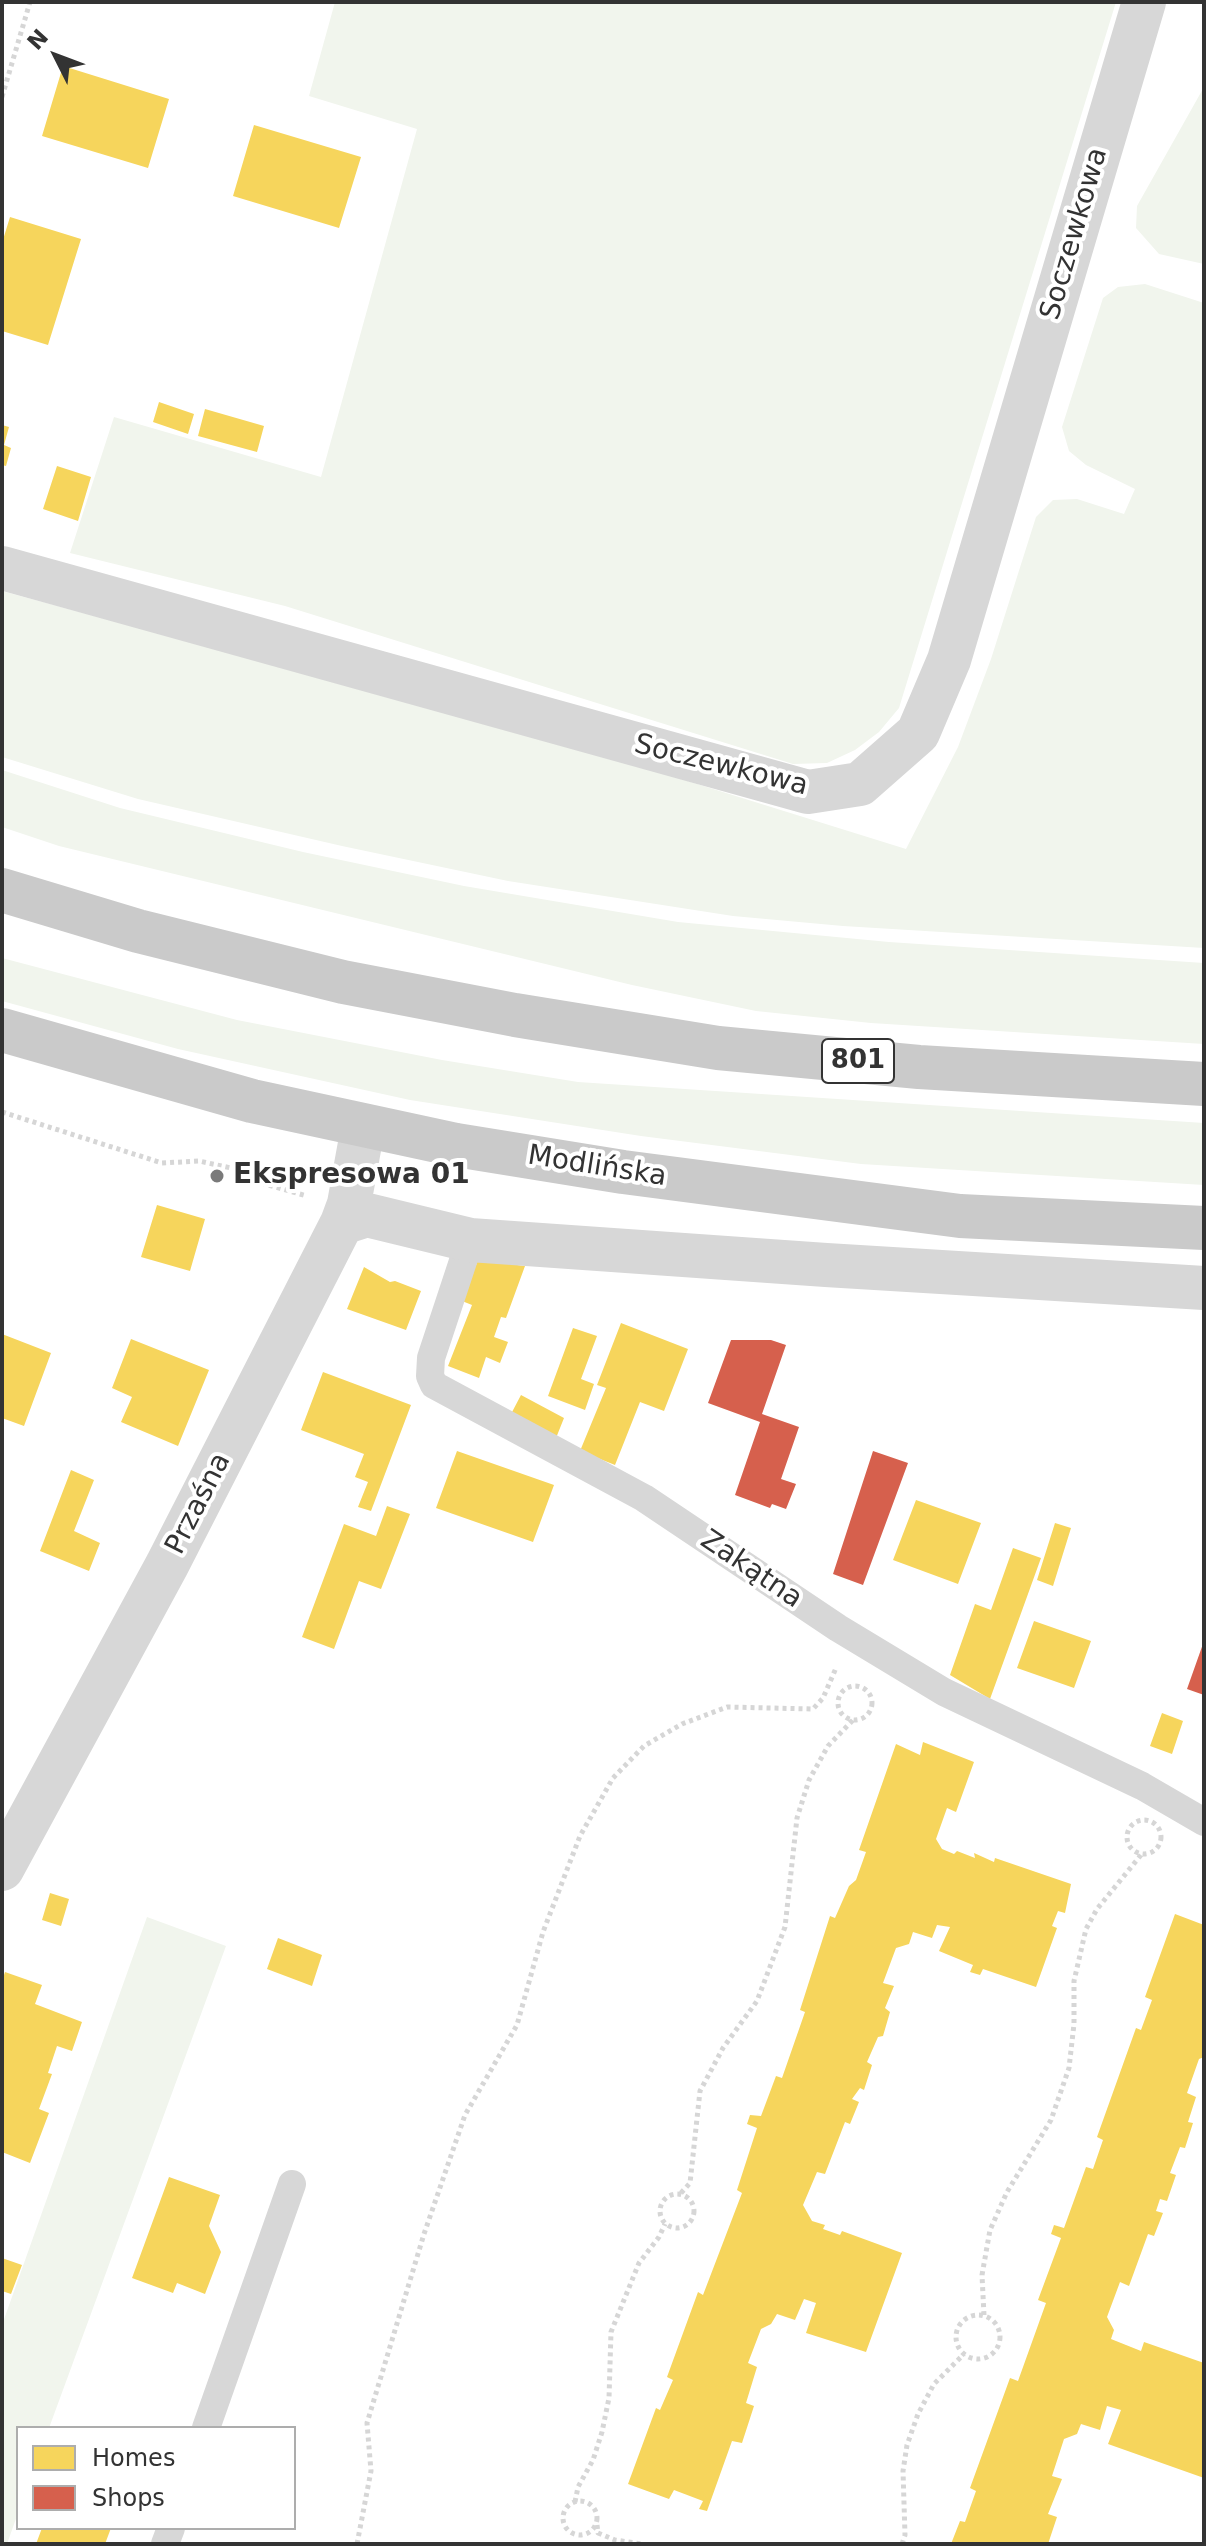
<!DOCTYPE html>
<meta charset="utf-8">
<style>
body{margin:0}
#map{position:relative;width:1206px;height:2546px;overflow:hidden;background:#fff;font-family:"DejaVu Sans",sans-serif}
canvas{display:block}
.frame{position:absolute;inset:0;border:4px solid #333;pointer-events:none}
.legend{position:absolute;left:16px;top:2426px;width:280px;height:104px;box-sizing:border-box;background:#fff;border:2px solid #adadad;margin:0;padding:10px 14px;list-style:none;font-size:24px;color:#333}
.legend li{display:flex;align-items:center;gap:16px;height:40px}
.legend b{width:40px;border:2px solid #adadad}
.north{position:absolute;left:16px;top:16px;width:80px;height:80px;-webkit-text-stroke:6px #fff;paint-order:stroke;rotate:312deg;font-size:22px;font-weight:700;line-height:32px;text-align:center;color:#333}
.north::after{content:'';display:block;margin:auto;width:28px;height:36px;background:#333;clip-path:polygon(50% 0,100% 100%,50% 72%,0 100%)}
</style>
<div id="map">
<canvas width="1206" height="2546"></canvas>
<div class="frame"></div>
<ul class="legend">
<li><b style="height:22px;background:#f6d55c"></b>Homes</li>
<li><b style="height:22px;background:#d6604d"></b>Shops</li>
</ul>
<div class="north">N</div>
</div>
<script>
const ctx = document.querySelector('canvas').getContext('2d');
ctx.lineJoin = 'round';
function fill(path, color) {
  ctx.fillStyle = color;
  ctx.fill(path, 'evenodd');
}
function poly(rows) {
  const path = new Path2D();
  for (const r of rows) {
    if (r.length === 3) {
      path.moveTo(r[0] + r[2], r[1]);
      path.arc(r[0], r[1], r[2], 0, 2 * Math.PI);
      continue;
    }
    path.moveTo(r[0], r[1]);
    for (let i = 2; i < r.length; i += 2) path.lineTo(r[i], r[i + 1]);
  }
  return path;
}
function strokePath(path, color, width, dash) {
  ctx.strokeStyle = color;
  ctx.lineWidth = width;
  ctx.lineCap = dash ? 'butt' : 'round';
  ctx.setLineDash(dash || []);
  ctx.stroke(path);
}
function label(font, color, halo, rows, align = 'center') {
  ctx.font = font + ' "DejaVu Sans",sans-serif';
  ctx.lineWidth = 8;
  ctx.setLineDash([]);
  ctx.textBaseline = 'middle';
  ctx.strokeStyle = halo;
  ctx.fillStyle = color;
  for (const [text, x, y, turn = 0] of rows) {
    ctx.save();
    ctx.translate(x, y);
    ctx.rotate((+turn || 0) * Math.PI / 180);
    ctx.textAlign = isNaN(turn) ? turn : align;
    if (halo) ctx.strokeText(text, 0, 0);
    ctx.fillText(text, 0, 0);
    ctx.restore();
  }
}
fill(poly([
 [335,2,1116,2,899,708,879,732,855,750,827,763,793,764,285,606,70,553,114,417,321,477,417,129,309,96],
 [1204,87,1204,264,1159,254,1136,228,1137,206],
 [1145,284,1204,303,1204,948,843,926,733,916,508,881,342,846,138,799,2,757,2,591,588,750,906,849,958,747,991,659,1036,517,1053,500,1077,499,1124,514,1135,489,1086,465,1069,451,1062,427,1103,298,1118,287],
 [2,770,120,808,303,852,464,886,678,922,889,942,1204,963,1204,1044,871,1023,756,1011,632,985,59,846,2,827],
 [2,958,237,1020,442,1060,578,1082,1204,1123,1204,1185,861,1164,641,1136,410,1100,178,1049,2,1001],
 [147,1917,226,1946,49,2428,18,2428,18,2513,7,2544,2,2544,2,2325]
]), '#f1f5ed');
fill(poly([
 [63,66,169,99,148,168,42,136],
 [254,125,361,157,339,228,233,196],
 [10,217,81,239,48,345,2,331,2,243],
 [159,402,194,414,188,434,153,422],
 [205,409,264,426,257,452,198,436],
 [2,425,9,427,4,445,11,448,6,466,2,465],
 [57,466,91,477,78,521,43,509],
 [157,1205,205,1219,190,1271,141,1257],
 [478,1260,525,1266,506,1318,501,1317,494,1337,508,1342,500,1363,486,1357,479,1378,448,1366,472,1305,462,1301],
 [364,1267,390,1282,395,1281,421,1291,406,1330,347,1309],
 [621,1323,688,1349,664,1411,640,1402,615,1465,580,1451,606,1388,597,1385],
 [573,1328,597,1336,581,1379,594,1384,585,1410,548,1396],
 [2,1334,51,1353,24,1426,2,1418],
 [131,1339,209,1370,178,1446,121,1422,132,1397,112,1388],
 [323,1372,411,1405,371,1511,358,1507,368,1482,355,1477,364,1454,301,1430],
 [521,1395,564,1418,556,1438,511,1414],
 [457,1451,554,1485,533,1542,436,1508],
 [71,1470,94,1480,74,1531,100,1543,89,1571,40,1551],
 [916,1500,981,1523,958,1584,893,1560],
 [387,1506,410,1514,381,1589,359,1581,334,1649,302,1637,344,1524,376,1536],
 [1055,1523,1071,1528,1053,1586,1037,1580],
 [1013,1548,1041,1558,990,1699,950,1675,975,1604,991,1610],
 [1034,1621,1091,1641,1074,1688,1017,1668],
 [1162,1713,1183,1721,1172,1754,1150,1746],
 [923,1742,974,1762,956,1812,947,1808,936,1839,942,1849,954,1854,957,1851,975,1858,974,1853,994,1862,995,1858,1071,1884,1065,1913,1058,1911,1052,1926,1057,1928,1036,1987,983,1969,980,1975,970,1972,973,1965,939,1951,950,1927,937,1925,932,1938,913,1932,909,1944,896,1948,883,1983,894,1986,885,2008,890,2012,883,2036,878,2037,867,2062,872,2065,864,2090,860,2088,852,2099,859,2102,850,2124,845,2122,825,2174,817,2172,803,2205,812,2221,825,2225,823,2229,840,2235,842,2231,902,2253,866,2352,806,2333,816,2303,804,2299,795,2320,777,2314,771,2324,761,2329,748,2363,757,2367,746,2403,754,2406,742,2443,732,2441,707,2511,699,2509,703,2501,674,2490,669,2499,628,2484,656,2408,660,2410,673,2380,667,2377,698,2292,703,2295,742,2193,737,2190,757,2128,747,2124,750,2115,761,2116,776,2076,782,2078,805,2012,800,2010,830,1916,835,1918,849,1886,856,1880,866,1852,859,1850,896,1744,920,1755],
 [50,1893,69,1899,61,1926,42,1920],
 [1175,1914,1204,1925,1204,2057,1199,2059,1187,2093,1196,2097,1188,2122,1193,2123,1185,2148,1180,2147,1170,2173,1176,2175,1167,2201,1160,2199,1156,2211,1163,2213,1154,2236,1148,2234,1129,2286,1120,2282,1107,2317,1114,2330,1111,2339,1141,2351,1144,2342,1204,2363,1204,2478,1108,2444,1121,2410,1107,2406,1100,2430,1081,2424,1077,2434,1064,2439,1052,2476,1062,2479,1048,2514,1057,2517,1048,2544,951,2544,960,2521,965,2522,976,2491,970,2488,1010,2378,1018,2381,1046,2303,1038,2300,1061,2238,1051,2234,1054,2225,1064,2228,1086,2167,1093,2169,1103,2140,1097,2137,1136,2028,1141,2030,1152,2000,1145,1997],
 [278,1938,322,1955,312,1986,267,1969],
 [5,1972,42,1985,35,2004,82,2022,72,2051,57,2046,48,2073,52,2074,39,2109,49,2113,30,2163,2,2152,2,1981],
 [169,2177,220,2195,209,2226,221,2252,205,2294,177,2283,173,2293,132,2278],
 [2,2258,22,2265,11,2294,2,2291],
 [42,2528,111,2528,105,2544,36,2544]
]), '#f6d55c');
fill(poly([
 [731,1340,771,1340,786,1345,762,1414,799,1427,781,1479,796,1484,786,1509,772,1504,770,1508,735,1495,760,1422,708,1403],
 [873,1451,908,1463,863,1585,833,1574],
 [1204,1641,1204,1695,1187,1689]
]), '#d6604d');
strokePath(poly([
 [2,97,30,2],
 [2,1112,162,1163,199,1161,240,1170,261,1183,307,1196],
 [855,1703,17],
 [1144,1837,17],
 [681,2193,690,2183,700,2091,723,2048,757,2001,785,1927,797,1818,809,1780,828,1746,853,1720],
 [677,2211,17],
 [978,2337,22],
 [984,2315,982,2275,990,2230,1007,2192,1051,2120,1069,2068,1074,2024,1074,1981,1086,1929,1097,1909,1141,1855],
 [580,2518,17],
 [575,2502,578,2487,593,2460,602,2432,609,2398,611,2332,639,2263,659,2237,665,2224],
 [597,2525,598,2533,615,2540,642,2544],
 [357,2544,371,2471,367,2423,424,2234,465,2115,517,2025,543,1932,580,1836,613,1778,644,1746,682,1724,727,1707,813,1709,823,1698,836,1668],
 [902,2544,905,2535,903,2471,907,2445,918,2414,934,2384,964,2354]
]), '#d6d6d6', 5, [4, 4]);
strokePath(poly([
 [470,1240,431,1358,430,1376,434,1385,644,1498,838,1628,944,1692,1142,1786,1204,1822],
 [206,2428,292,2184],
 [165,2544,171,2528]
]), '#d7d7d7', 28);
strokePath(poly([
 [2,568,808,792,860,784,918,733,949,660,1144,2],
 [342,1223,367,1215,470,1240,826,1265,1204,1288],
 [2,1869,167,1565,342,1223,349,1204,363,1127]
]), '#d7d7d7', 44);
strokePath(poly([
 [2,890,138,931,343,982,515,1015,718,1048,919,1067,1204,1084],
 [2,1030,252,1101,456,1145,623,1172,960,1216,1204,1228]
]), '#cacaca', 44);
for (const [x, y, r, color] of [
 [217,1176,8,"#7a7a7a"]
]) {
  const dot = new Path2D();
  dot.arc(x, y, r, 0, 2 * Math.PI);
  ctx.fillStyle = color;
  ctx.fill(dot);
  strokePath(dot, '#fff', 3);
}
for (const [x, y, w] of [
 [858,1061,72]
]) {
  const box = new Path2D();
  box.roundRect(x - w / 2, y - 22, w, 44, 6);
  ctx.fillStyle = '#fff';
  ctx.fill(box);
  strokePath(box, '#333', 2);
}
label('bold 26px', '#333', null, [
 ["801",858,1061]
]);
label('28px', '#333', '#fff', [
 ["Soczewkowa",1075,234,-74],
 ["Soczewkowa",721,766,14],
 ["Modlińska",597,1167,9],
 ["Przaśna",199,1504,-63],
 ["Zakątna",751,1570,34]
]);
label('bold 28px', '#333', '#fff', [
 ["Ekspresowa 01",233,1176]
], 'left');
</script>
